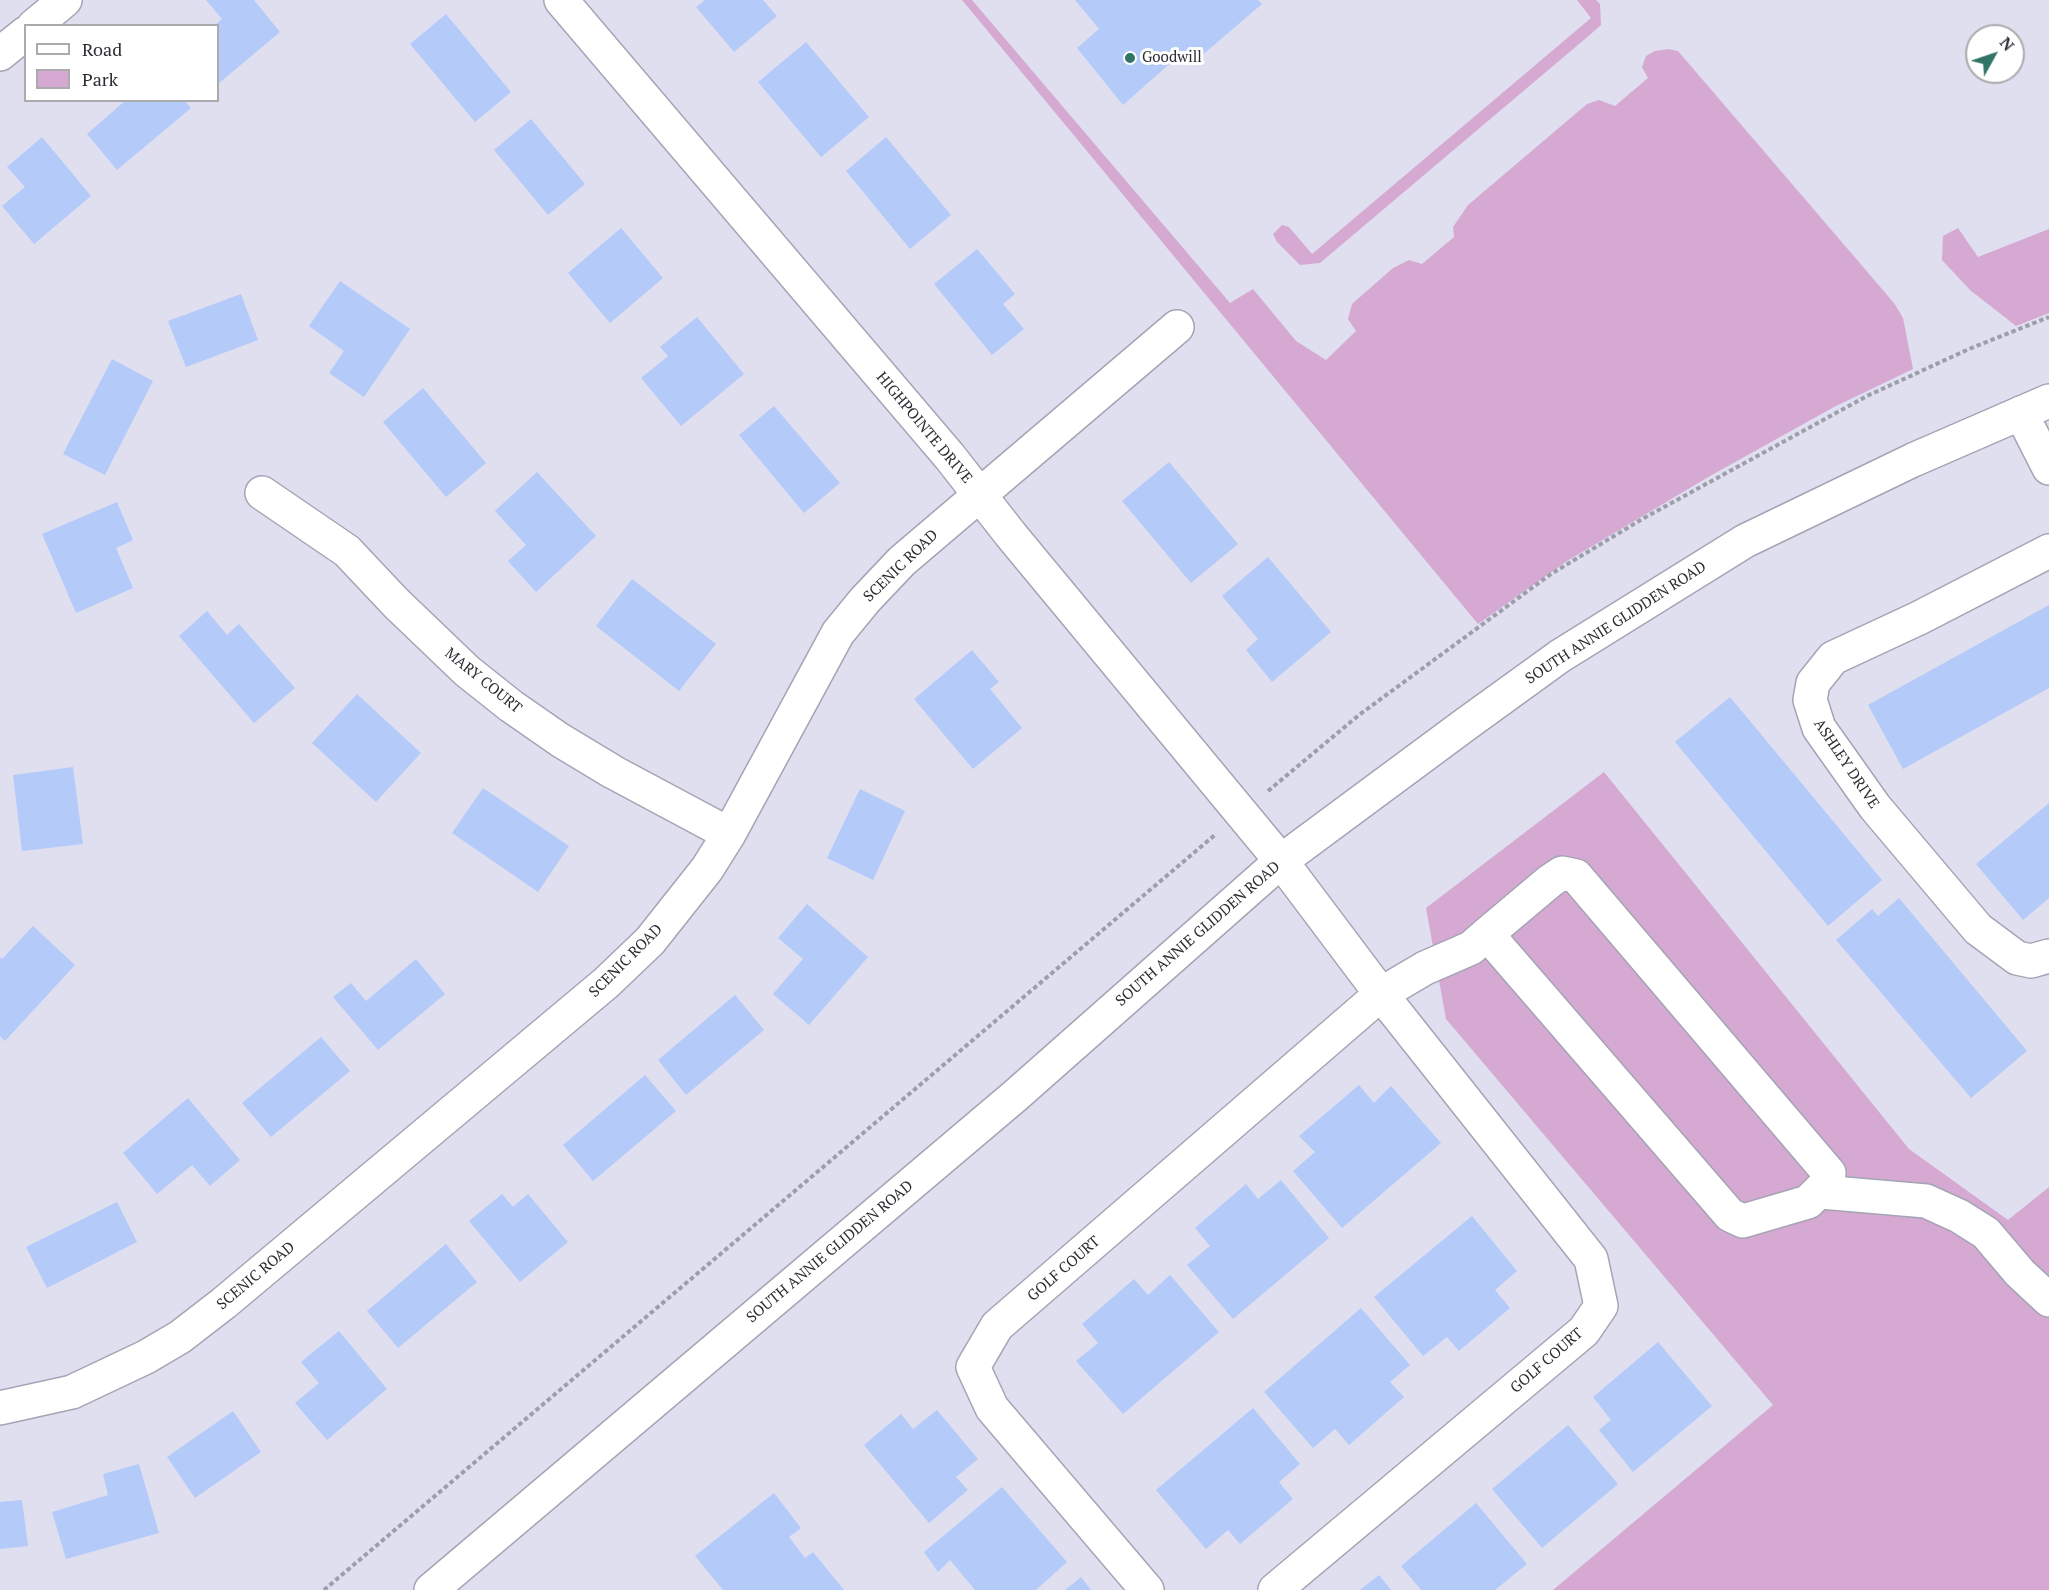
<!DOCTYPE html>
<style>
body{margin:0}
#map{position:relative;width:2049px;height:1590px;overflow:hidden;background:#dfdff0;font-family:"PT Serif",serif}
canvas{display:block}
.legend{position:absolute;left:24px;top:24px;width:195px;height:78px;box-sizing:border-box;background:#fff;border:2px solid #ababad;margin:0;padding:8px 10px;list-style:none;font-size:18px;color:#2c2c32}
.legend li{display:flex;align-items:center;gap:12px;height:30px}
.legend b{width:30px;border:2px solid #ababad}
.north{position:absolute;left:1965px;top:24px;width:60px;height:60px;box-sizing:border-box;background:#fff;border:2px solid #ababad;border-radius:50%;rotate:50deg;font-size:16px;font-weight:700;line-height:24px;text-align:center;color:#2c2c32}
.north::after{content:'';display:block;margin:auto;width:21px;height:27px;background:#317568;clip-path:polygon(50% 0,100% 100%,50% 72%,0 100%)}
</style>
<div id="map">
<canvas width="2049" height="1590"></canvas>
<ul class="legend">
<li><b style="height:8px;background:#fff"></b>Road</li>
<li><b style="height:16px;background:#d5a9d2"></b>Park</li>
</ul>
<div class="north">N</div>
</div>
<script>
const ctx = document.querySelector('canvas').getContext('2d');
ctx.lineJoin = 'round';
function fill(path, color) {
  ctx.fillStyle = color;
  ctx.fill(path, 'evenodd');
}
function poly(rows) {
  const path = new Path2D();
  for (const r of rows) {
    path.moveTo(r[0], r[1]);
    for (let i = 2; i < r.length; i += 2) path.lineTo(r[i], r[i + 1]);
  }
  return path;
}
function strokePath(path, color, width, dash) {
  ctx.strokeStyle = color;
  ctx.lineWidth = width;
  ctx.lineCap = dash ? 'butt' : 'round';
  ctx.setLineDash(dash || []);
  ctx.stroke(path);
}
function label(font, color, halo, rows, align = 'center') {
  ctx.font = font + ' "PT Serif",serif';
  ctx.lineWidth = 6;
  ctx.setLineDash([]);
  ctx.textBaseline = 'middle';
  ctx.strokeStyle = halo;
  ctx.fillStyle = color;
  for (const [text, x, y, turn = 0] of rows) {
    ctx.save();
    ctx.translate(x, y);
    ctx.rotate((+turn || 0) * Math.PI / 180);
    ctx.textAlign = isNaN(turn) ? turn : align;
    if (halo) ctx.strokeText(text, 0, 0);
    ctx.fillText(text, 0, 0);
    ctx.restore();
  }
}
fill(poly([
 [962,0,972,0,1230,303,1253,289,1296,341,1326,360,1356,331,1348,319,1352,304,1393,268,1409,260,1422,264,1454,237,1453,227,1468,205,1587,104,1599,100,1615,106,1648,78,1642,67,1646,56,1655,51,1668,49,1678,51,1894,303,1903,318,1913,369,1834,407,1710,476,1567,561,1478,624],
 [1577,0,1596,0,1600,4,1601,25,1592,33,1320,263,1300,265,1277,242,1273,234,1282,225,1289,227,1312,254,1591,18],
 [1958,228,1978,257,2049,229,2049,313,2016,326,1970,290,1942,260,1943,236],
 [1604,772,1909,1149,2008,1220,2049,1187,2049,1590,1553,1590,1773,1405,1446,1019,1426,908]
]), '#d5a9d2');
fill(poly([
 [206,0,254,0,280,32,218,84,218,26,214,26,222,19],
 [705,0,763,0,777,16,734,52,696,7],
 [1075,0,1258,0,1262,4,1193,63,1183,52,1123,105,1077,48,1099,29],
 [446,14,511,92,475,122,410,44],
 [806,42,869,117,821,157,758,82],
 [126,100,184,100,191,108,117,170,87,134],
 [531,119,585,184,548,215,494,150],
 [42,137,91,196,34,244,2,206,25,187,7,167],
 [886,137,951,215,910,249,846,171],
 [621,228,663,278,610,323,568,273],
 [977,249,1015,294,1003,304,1024,329,992,355,934,284],
 [340,281,410,329,364,397,329,373,344,351,309,326],
 [241,294,258,340,186,367,168,321],
 [697,317,744,374,681,426,641,378,668,356,660,347],
 [112,359,153,381,105,475,63,454],
 [423,388,486,463,446,497,383,422],
 [774,406,840,483,804,513,739,435],
 [1169,462,1238,544,1191,583,1122,501],
 [537,472,596,536,536,592,508,561,526,545,495,511],
 [117,502,133,540,116,548,133,588,76,613,42,534],
 [1268,557,1331,632,1272,682,1246,650,1258,639,1222,596],
 [632,579,716,644,679,691,596,626],
 [2049,605,2049,688,1903,769,1868,705],
 [207,611,227,635,239,624,295,688,254,723,179,636],
 [972,650,999,682,990,689,1022,728,973,769,914,699],
 [357,694,421,753,376,802,312,743],
 [1730,697,1882,880,1828,926,1675,742],
 [73,767,83,844,22,851,13,775],
 [483,788,569,846,538,892,452,833],
 [860,789,905,811,873,880,827,858],
 [2049,803,2049,898,2023,920,1976,864],
 [1899,898,2027,1051,1971,1098,1836,940,1872,909,1878,916],
 [807,904,868,957,809,1025,773,994,803,959,778,938],
 [33,926,75,965,5,1041,0,1036,0,957,2,959],
 [416,959,445,994,378,1050,333,997,351,983,366,1001],
 [735,995,764,1030,686,1095,658,1060],
 [321,1037,350,1071,271,1137,242,1103],
 [645,1075,676,1111,593,1181,563,1145],
 [1359,1085,1374,1103,1391,1086,1441,1143,1342,1228,1293,1171,1315,1152,1299,1136],
 [188,1098,240,1160,210,1186,192,1165,157,1194,123,1153],
 [1281,1180,1329,1238,1233,1319,1187,1265,1210,1246,1195,1228,1246,1184,1258,1199],
 [502,1194,513,1207,528,1194,568,1242,520,1282,469,1221],
 [117,1202,137,1242,47,1288,26,1247],
 [1472,1216,1517,1271,1495,1290,1510,1308,1459,1351,1447,1337,1423,1356,1374,1297],
 [446,1244,477,1282,398,1348,367,1311],
 [1170,1275,1219,1332,1123,1414,1076,1361,1098,1343,1082,1324,1134,1279,1148,1295],
 [1361,1308,1410,1365,1390,1382,1404,1397,1349,1445,1335,1429,1313,1448,1264,1392],
 [339,1331,387,1389,327,1440,295,1403,319,1383,301,1362],
 [1658,1342,1712,1406,1633,1472,1599,1430,1611,1420,1593,1397],
 [1253,1408,1300,1464,1279,1482,1293,1499,1240,1544,1228,1530,1206,1549,1156,1490],
 [937,1410,978,1459,956,1477,968,1490,929,1523,864,1445,901,1414,913,1429],
 [233,1411,261,1452,195,1498,167,1457],
 [1568,1425,1618,1484,1542,1548,1492,1489],
 [139,1464,159,1533,66,1559,52,1512,108,1495,103,1474],
 [1002,1487,1067,1562,1036,1590,975,1590,950,1560,938,1572,924,1552],
 [774,1493,801,1528,789,1537,805,1558,813,1552,844,1590,723,1590,695,1556],
 [22,1500,28,1546,0,1549,0,1502],
 [1476,1503,1527,1564,1495,1590,1421,1590,1401,1566],
 [1379,1575,1391,1590,1360,1590],
 [1081,1577,1091,1590,1065,1590]
]), '#b4caf9');
const minor = poly([
 [561,0,950,457,1011,535,1281,861,1381,994,1591,1259,1601,1306,1584,1331,1275,1590],
 [34,26,65,0],
 [0,54,26,33],
 [2021,413,2049,468],
 [262,493,347,551,396,603,467,671,511,706,560,740,613,772,729,834],
 [2049,551,1919,618,1833,658,1813,683,1810,700,1819,728,1875,807,1978,929,2017,958,2031,961,2049,956],
 [1821,1192,1926,1201,1959,1216,1986,1233,2020,1273,2049,1300],
 [0,1408,72,1392,146,1357,180,1337,224,1303,606,983,650,941,707,869,729,834,838,633,865,600,902,561,1177,327],
 [1147,1590,992,1408,973,1367,997,1326,1381,994,1425,968,1471,948,1487,934,1550,881,1562,873,1576,876,1829,1173,1828,1182,1808,1202,1743,1221,1730,1215,1487,934]
]);
const major = poly([
 [431,1590,1015,1096,1281,861,1466,724,1560,656,1745,541,1913,460,2049,401]
]);
strokePath(minor, '#a4a4b4', 36);
strokePath(major, '#a4a4b4', 36);
strokePath(poly([
 [1268,791,1359,715,1551,574,1644,518,1867,396,1969,349,2049,317],
 [324,1590,1216,834]
]), '#9e9eab', 4, [4.5, 3]);
strokePath(minor, '#fff', 33);
strokePath(major, '#fff', 33);
for (const [x, y, r, color] of [
 [1130,58,6,"#317568"]
]) {
  const dot = new Path2D();
  dot.arc(x, y, r, 0, 2 * Math.PI);
  ctx.fillStyle = color;
  ctx.fill(dot);
  strokePath(dot, '#fff', 2);
}
label('15px', '#2c2c32', '#fff', [
 ["Goodwill",1142,58]
], 'left');
label('15px', '#2c2c32', '#fff', [
 ["HIGHPOINTE DRIVE",924,428,50],
 ["SCENIC ROAD",901,566,-44],
 ["SOUTH ANNIE GLIDDEN ROAD",1616,623,-33],
 ["MARY COURT",483,681,39],
 ["ASHLEY DRIVE",1846,764,56],
 ["SOUTH ANNIE GLIDDEN ROAD",1198,934,-41],
 ["SCENIC ROAD",626,961,-45],
 ["SOUTH ANNIE GLIDDEN ROAD",830,1252,-40],
 ["GOLF COURT",1064,1269,-41],
 ["SCENIC ROAD",256,1276,-40],
 ["GOLF COURT",1547,1361,-41]
]);
</script>
